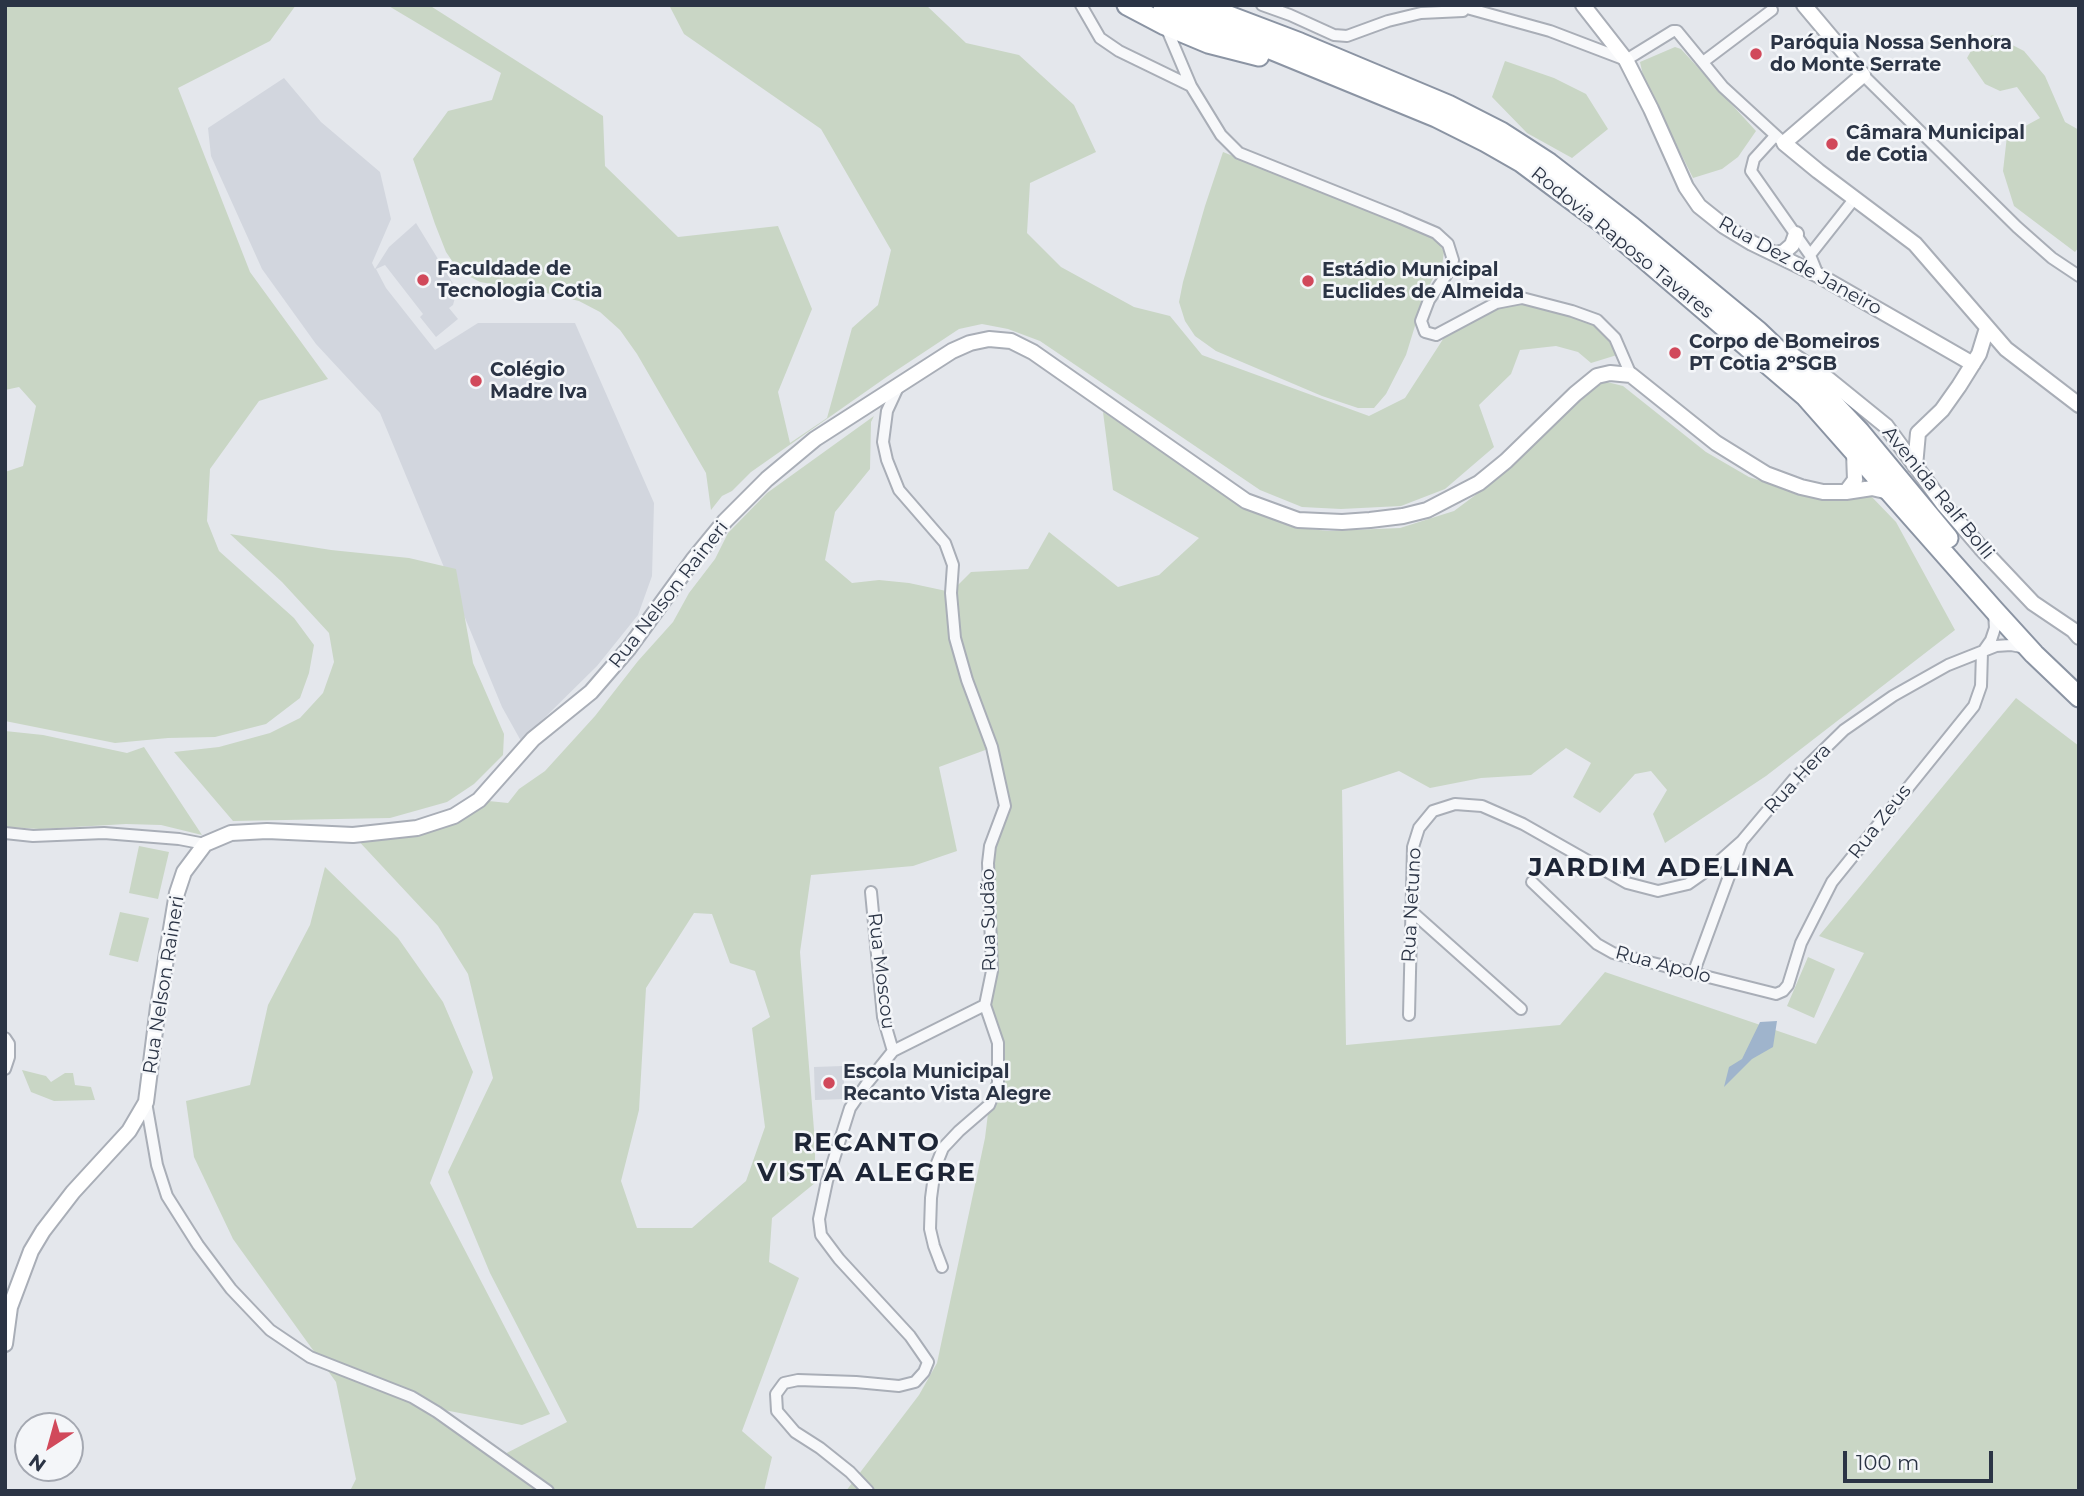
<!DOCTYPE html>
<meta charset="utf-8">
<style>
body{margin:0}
#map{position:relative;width:2084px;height:1496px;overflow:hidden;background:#e4e7ec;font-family:Montserrat,sans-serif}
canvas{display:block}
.frame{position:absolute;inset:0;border:7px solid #2b3445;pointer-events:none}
.north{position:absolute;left:14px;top:1412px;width:70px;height:70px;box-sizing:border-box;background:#f4f6f9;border:2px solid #a4a8b1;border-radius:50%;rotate:216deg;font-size:19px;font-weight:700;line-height:28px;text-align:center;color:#2b3445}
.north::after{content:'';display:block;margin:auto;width:24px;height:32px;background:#d1495b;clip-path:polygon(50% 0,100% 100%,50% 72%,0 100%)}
.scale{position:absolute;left:1843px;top:1451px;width:150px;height:32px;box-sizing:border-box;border:4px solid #2b3445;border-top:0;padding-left:9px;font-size:21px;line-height:24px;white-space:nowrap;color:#2b3445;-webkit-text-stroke:5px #f4f6f9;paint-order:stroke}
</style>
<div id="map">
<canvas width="2084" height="1496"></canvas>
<div class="frame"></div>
<div class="north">N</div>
<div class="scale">100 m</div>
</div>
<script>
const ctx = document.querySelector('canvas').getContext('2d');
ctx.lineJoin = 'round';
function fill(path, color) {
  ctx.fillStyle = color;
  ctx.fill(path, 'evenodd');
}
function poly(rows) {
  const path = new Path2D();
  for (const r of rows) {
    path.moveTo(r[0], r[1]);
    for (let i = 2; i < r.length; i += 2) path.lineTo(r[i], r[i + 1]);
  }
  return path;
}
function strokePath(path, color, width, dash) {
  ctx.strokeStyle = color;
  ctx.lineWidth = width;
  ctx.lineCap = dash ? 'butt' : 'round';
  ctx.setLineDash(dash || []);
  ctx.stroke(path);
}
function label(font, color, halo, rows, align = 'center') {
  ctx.font = font + ' Montserrat,sans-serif';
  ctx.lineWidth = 5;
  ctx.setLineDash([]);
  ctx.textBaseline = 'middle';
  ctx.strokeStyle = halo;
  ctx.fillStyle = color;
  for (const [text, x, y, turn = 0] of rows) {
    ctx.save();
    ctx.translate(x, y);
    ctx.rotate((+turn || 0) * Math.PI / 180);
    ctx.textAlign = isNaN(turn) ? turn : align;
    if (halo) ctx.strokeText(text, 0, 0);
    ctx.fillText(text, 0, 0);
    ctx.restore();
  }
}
fill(poly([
 [284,78,321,122,380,172,391,219,372,263,375,269,389,247,416,223,457,290,453,305,449,308,458,319,436,337,420,317,423,314,385,265,376,269,386,288,435,350,478,323,575,323,654,503,652,576,638,615,597,666,521,741,502,707,380,413,316,344,262,269,211,156,208,128],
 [843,1066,845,1099,815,1100,814,1067]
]), '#d2d6de');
fill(poly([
 [5,5,296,5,270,41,178,88,250,272,328,379,259,401,210,469,207,521,219,551,294,618,314,645,309,673,300,698,266,724,215,737,168,738,115,743,5,721,5,472,23,466,36,406,19,387,5,390],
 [387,5,429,5,603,116,605,166,678,237,778,226,812,309,778,392,790,443,827,418,852,328,878,305,891,250,821,129,684,34,669,5,926,5,966,43,1019,55,1074,105,1096,152,1030,183,1027,233,1061,267,1134,307,1170,316,1202,355,1369,416,1405,398,1447,333,1496,305,1521,300,1597,322,1615,340,1617,355,1591,363,1578,352,1556,346,1520,350,1511,374,1479,405,1494,447,1445,489,1401,506,1341,509,1302,507,1260,490,1040,341,1008,329,982,324,959,329,888,376,751,472,732,491,722,496,711,510,706,473,637,354,620,330,600,312,579,301,546,293,480,282,459,271,446,252,435,224,413,159,448,111,492,100,501,73],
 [1993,35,2024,51,2045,76,2065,122,2079,130,2079,247,2075,252,2014,206,2003,171,2007,136,2040,118,2017,87,2000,91,1985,84,1967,58,1976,42],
 [1675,47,1681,49,1756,131,1738,157,1722,169,1693,178,1644,80,1640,62],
 [1505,61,1554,78,1586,94,1608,129,1572,158,1527,133,1492,97],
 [1223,152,1435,237,1444,252,1442,266,1432,280,1423,300,1406,355,1386,394,1374,408,1358,408,1322,396,1216,351,1195,336,1185,321,1179,302,1183,282,1205,206],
 [1607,382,1623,386,1706,452,1749,477,1780,487,1815,493,1869,494,1896,522,1955,630,1766,776,1665,843,1653,814,1667,790,1651,771,1635,774,1600,813,1573,797,1591,763,1566,748,1531,775,1481,778,1430,788,1399,771,1342,790,1346,1045,1560,1025,1605,972,1816,1044,1864,953,1819,936,2016,698,2079,746,2079,1491,846,1491,919,1395,937,1363,985,1138,989,1105,998,1083,998,1043,985,1005,992,971,988,863,1005,806,988,749,939,767,957,851,913,866,811,875,800,952,815,1143,815,1183,772,1218,769,1262,799,1278,742,1431,772,1457,764,1491,350,1491,356,1479,336,1382,233,1239,194,1157,186,1101,250,1085,268,1005,310,925,325,867,398,938,443,1002,473,1072,430,1183,550,1414,522,1425,413,1404,495,1459,567,1422,490,1273,448,1172,493,1078,468,974,438,926,353,835,417,828,479,800,508,803,519,789,545,771,595,716,638,661,673,622,689,593,715,559,728,533,767,493,874,416,871,422,870,469,835,512,825,560,852,583,879,580,909,583,951,592,971,572,1028,569,1049,532,1118,587,1159,575,1199,538,1113,490,1103,412,1255,510,1292,527,1328,531,1400,528,1454,511,1501,476,1558,410,1594,386],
 [694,913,712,914,730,963,755,971,770,1017,752,1028,765,1127,746,1181,692,1228,637,1228,621,1181,639,1110,646,988],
 [230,534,331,550,409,558,456,569,473,663,504,734,503,755,474,784,447,802,390,818,233,821,174,752,219,747,270,733,300,718,323,693,334,662,329,633,282,582],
 [5,731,43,735,127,753,144,747,202,835,161,825,126,824,40,829,8,827,5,826],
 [139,846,169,852,158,899,129,893],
 [120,912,149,918,138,962,109,955],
 [1808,957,1835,969,1814,1018,1787,1006],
 [22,1070,46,1076,51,1082,65,1073,73,1073,75,1085,91,1087,95,1100,54,1101,31,1092]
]), '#c9d6c5');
fill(poly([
 [1777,1021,1773,1047,1752,1059,1724,1087,1729,1067,1742,1059,1760,1022]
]), '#9fb4cc');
const minor = poly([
 [1081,5,1100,38,1119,51,1191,86,1221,135,1239,153,1401,218,1436,233,1448,244,1453,260,1449,271,1429,300,1421,321,1425,332,1436,335,1496,303,1522,298,1572,311,1597,320,1615,338,1631,375],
 [1262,5,1290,15,1334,35,1347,36,1388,21,1421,13,1463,11],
 [1456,5,1550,31,1626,60,1673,31,1677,31,1723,87,1784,143],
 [1166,27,1191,86],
 [1703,62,1772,10],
 [1863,75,2017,227,2052,258,2079,276],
 [1775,136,1754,159,1751,171,1810,255,1818,275],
 [1810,255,1855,198],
 [899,385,887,411,883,442,887,460,899,490,945,543,953,565,951,593,955,638,967,680,992,747,1005,806,990,846,988,863,992,971,985,1005],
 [1984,650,1991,640,1995,628,1994,613],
 [5,833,33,836,104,833,179,839,205,844],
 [1532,882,1597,944,1613,953,1776,994,1783,991,1788,985,1801,943,1832,882,1974,706,1981,686,1982,652],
 [871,892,883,1017,893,1051],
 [1410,910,1521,1009],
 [1693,974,1742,841,1794,779,1844,730,1893,696,1948,665,1996,646,2011,645,2026,648],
 [1409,1015,1413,847,1419,828,1433,811,1455,804,1482,806,1523,824,1627,883,1658,891,1688,884,1715,865,1742,841],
 [5,1038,9,1044,9,1057,5,1069],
 [146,1102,157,1165,167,1196,198,1245,231,1289,270,1330,310,1357,412,1397,437,1412,548,1491],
 [942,1267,934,1246,930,1229,931,1198,935,1168,943,1148,959,1131,989,1105,998,1083,998,1043,985,1005],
 [868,1491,850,1472,820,1448,795,1432,777,1411,776,1394,784,1383,798,1380,856,1382,899,1386,915,1382,924,1372,928,1362,910,1336,839,1259,821,1235,819,1219,827,1181,850,1108,868,1082,893,1051,985,1005]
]);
const secondary = poly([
 [1583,5,1626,60,1651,109,1686,187,1699,206,1724,226,1752,243,1818,275,1973,364],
 [1804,5,1863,75,1784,143,1818,171,1915,244,2006,349,2079,405],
 [1776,254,1784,252,1792,245,1796,234],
 [1794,356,1828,379,1886,426,1944,505,1981,548,2033,603,2073,630,2079,637],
 [1915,466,1918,433,1942,410,1959,386,1979,354,1987,328],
 [1846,492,1855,480,1854,453],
 [5,1344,10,1307,31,1251,43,1231,73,1192,129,1131,146,1102,158,1007,177,893,184,872,205,844,231,833,267,831,353,835,417,828,454,816,479,800,533,739,591,692,629,648,693,560,725,521,767,479,815,439,952,351,970,343,989,339,1011,341,1033,352,1246,501,1298,520,1342,522,1370,520,1403,516,1427,510,1479,483,1506,461,1575,394,1597,376,1610,373,1631,375,1716,443,1766,474,1801,487,1823,492,1846,492,1872,488,1889,492]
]);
const motorway = poly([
 [1127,5,1165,25,1208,43,1259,56],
 [1163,5,1436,117,1486,142,1521,162,1604,224,1805,396,1994,610,2034,654,2079,697],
 [1200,5,1300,43,1448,105,1501,132,1549,163,1632,227,1758,331,1826,396,1860,432,1948,538]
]);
strokePath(minor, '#a9aeb7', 14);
strokePath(secondary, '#a9aeb7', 18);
strokePath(motorway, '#8b94a3', 23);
strokePath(minor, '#f7f8fa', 10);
strokePath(secondary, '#fff', 14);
strokePath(motorway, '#fff', 19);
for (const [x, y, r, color] of [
 [1756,54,7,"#d1495b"],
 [1832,144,7,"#d1495b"],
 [423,280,7,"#d1495b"],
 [1308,281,7,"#d1495b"],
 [1675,353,7,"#d1495b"],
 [476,381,7,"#d1495b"],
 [829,1083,7,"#d1495b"]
]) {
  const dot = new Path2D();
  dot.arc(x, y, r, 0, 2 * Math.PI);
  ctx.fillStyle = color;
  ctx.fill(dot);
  strokePath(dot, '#f4f6f9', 2.5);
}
label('bold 19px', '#2b3445', '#f4f6f9', [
 ["Paróquia Nossa Senhora",1770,43],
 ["do Monte Serrate",1770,65],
 ["Câmara Municipal",1846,133],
 ["de Cotia",1846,155],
 ["Faculdade de",437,269],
 ["Tecnologia Cotia",437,291],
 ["Estádio Municipal",1322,270],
 ["Euclides de Almeida",1322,292],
 ["Corpo de Bomeiros",1689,342],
 ["PT Cotia 2ºSGB",1689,364],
 ["Colégio",490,370],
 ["Madre Iva",490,392],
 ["Escola Municipal",843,1072],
 ["Recanto Vista Alegre",843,1094]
], 'left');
label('19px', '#2b3445', '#f4f6f9', [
 ["Rodovia Raposo Tavares",1622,243,39],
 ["Rua Dez de Janeiro",1800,266,29],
 ["Avenida Ralf Bolli",1938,493,51],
 ["Rua Nelson Raineri",669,595,-52],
 ["Rua Hera",1798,779,-47],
 ["Rua Zeus",1880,822,-52],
 ["Rua Netuno",1412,905,-87],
 ["Rua Sudão",989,920,-91],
 ["Rua Apolo",1663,965,15],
 ["Rua Moscou",881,971,83],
 ["Rua Nelson Raineri",164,985,-81]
]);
ctx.letterSpacing = '2px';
label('bold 26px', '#1d2536', '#f4f6f9', [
 ["JARDIM ADELINA",1662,868],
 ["RECANTO",867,1143],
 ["VISTA ALEGRE",867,1173]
]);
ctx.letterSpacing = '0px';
</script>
